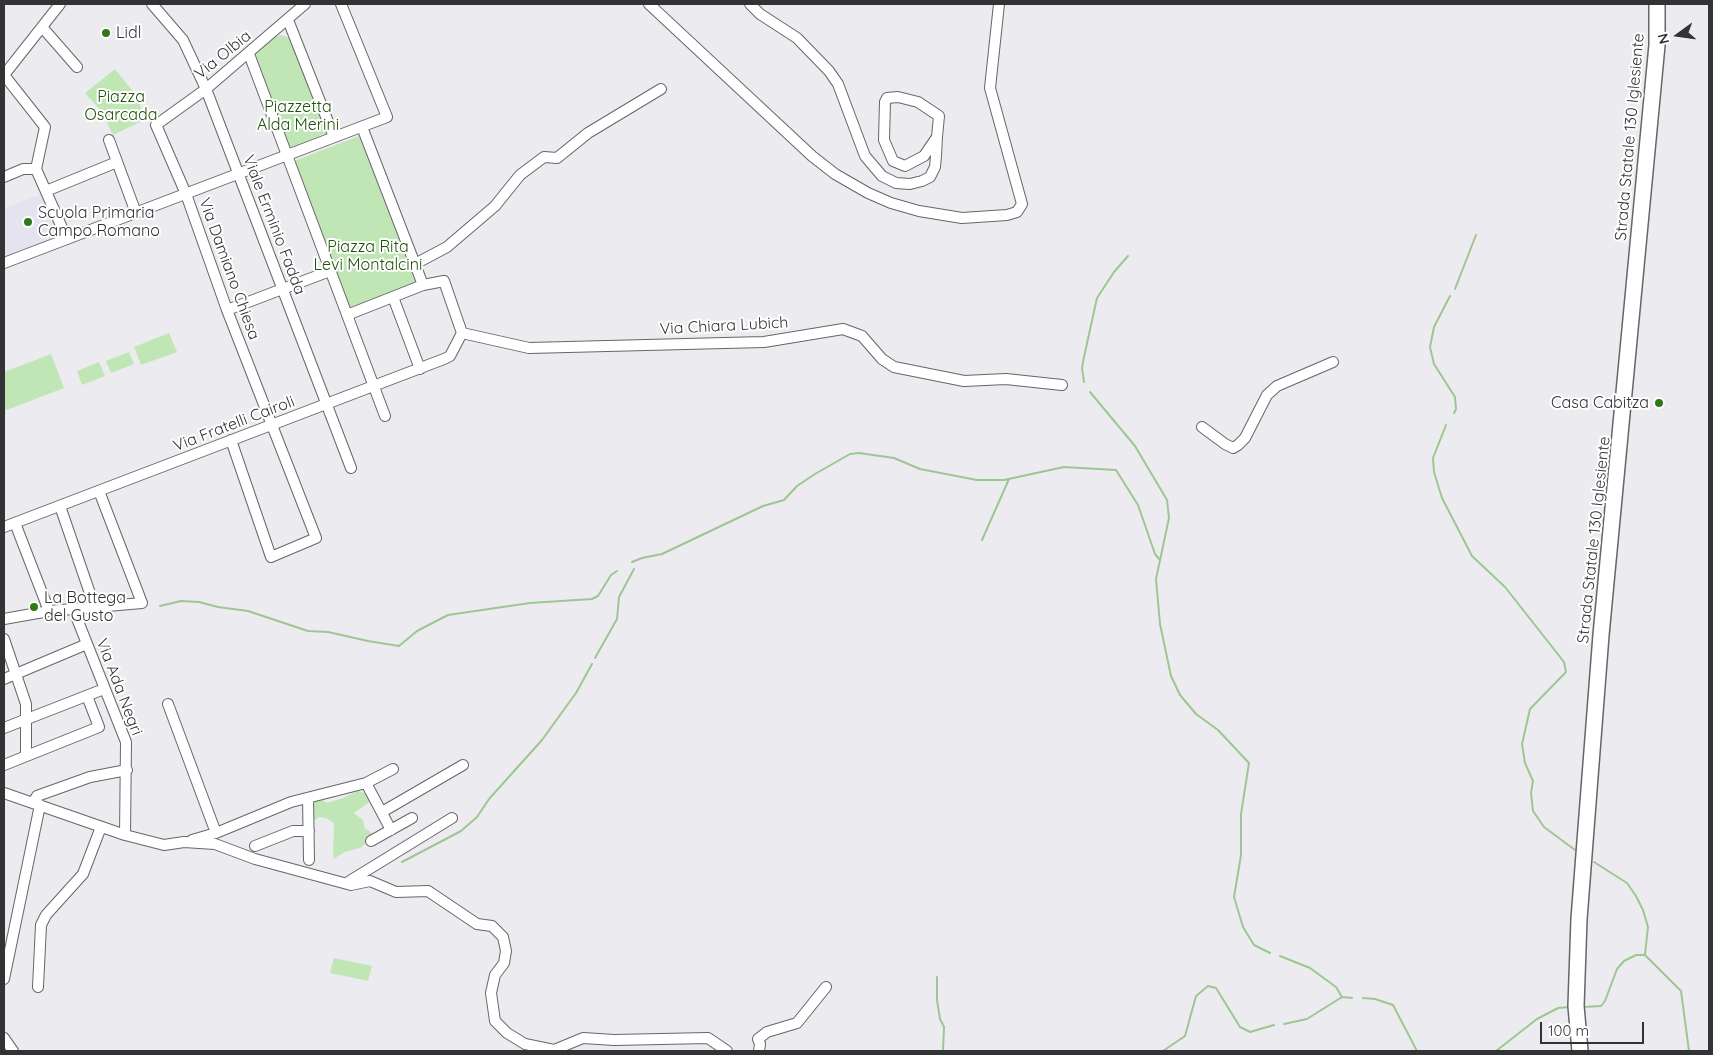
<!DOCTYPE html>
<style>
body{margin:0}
#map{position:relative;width:1713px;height:1055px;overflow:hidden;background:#ececf0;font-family:Quicksand,sans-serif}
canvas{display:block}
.frame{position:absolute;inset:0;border:5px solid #333335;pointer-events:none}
.north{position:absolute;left:1653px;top:10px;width:50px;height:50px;-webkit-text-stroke:4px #fff;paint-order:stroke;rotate:256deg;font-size:14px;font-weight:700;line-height:20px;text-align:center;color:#333335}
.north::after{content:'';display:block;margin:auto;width:18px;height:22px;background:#333335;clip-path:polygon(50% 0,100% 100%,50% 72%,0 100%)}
.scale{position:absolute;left:1540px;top:1022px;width:104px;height:22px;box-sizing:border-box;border:2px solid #333335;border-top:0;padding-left:6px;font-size:15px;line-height:18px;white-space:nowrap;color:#333335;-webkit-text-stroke:4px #fff;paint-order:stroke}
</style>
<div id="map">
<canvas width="1713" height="1055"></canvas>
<div class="frame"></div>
<div class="north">N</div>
<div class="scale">100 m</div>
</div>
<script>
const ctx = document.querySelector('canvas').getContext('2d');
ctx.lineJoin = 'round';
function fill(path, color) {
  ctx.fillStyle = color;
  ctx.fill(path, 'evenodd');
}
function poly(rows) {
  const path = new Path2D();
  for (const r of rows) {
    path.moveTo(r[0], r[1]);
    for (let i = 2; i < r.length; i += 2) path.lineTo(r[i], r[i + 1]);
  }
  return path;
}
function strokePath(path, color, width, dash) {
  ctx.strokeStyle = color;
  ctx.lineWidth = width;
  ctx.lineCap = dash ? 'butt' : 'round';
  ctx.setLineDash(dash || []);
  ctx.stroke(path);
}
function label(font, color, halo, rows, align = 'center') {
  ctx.font = font + ' Quicksand,sans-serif';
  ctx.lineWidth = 4;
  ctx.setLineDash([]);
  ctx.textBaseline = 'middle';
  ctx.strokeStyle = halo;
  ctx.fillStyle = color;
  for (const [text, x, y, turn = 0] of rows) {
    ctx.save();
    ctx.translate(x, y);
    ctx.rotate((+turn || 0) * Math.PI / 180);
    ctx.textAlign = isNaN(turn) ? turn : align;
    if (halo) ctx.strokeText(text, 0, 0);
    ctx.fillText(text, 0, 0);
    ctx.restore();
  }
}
fill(poly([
 [42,194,58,236,4,257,4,208]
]), '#e4e3ef');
fill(poly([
 [281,35,290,38,327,133,288,149,253,55,272,38],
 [115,69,140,100,142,121,113,135,102,112,85,93],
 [359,136,416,284,350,308,294,161],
 [169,333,177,352,141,365,134,347],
 [129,352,134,364,111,373,106,361],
 [51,354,64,388,4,411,4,372],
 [99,362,105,376,82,385,77,371],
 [358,791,367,794,371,801,354,813,363,820,365,830,367,829,374,836,360,848,345,852,333,859,334,823,326,818,319,817,314,821,312,819,313,805,316,799,321,799,327,803,343,798],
 [334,958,372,966,368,981,330,973]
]), '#c1e6b6');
strokePath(poly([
 [1455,289,1476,235],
 [1450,296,1434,327,1430,347,1434,364,1455,397,1456,409,1454,413],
 [1084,382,1082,368,1084,357,1097,298,1114,272,1128,256],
 [1090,392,1135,446,1167,500,1169,518,1156,579,1160,624,1171,676,1180,695,1196,714,1218,730,1249,763,1241,814,1241,855,1234,897,1243,927,1254,945,1270,953],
 [1446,425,1433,458,1434,472,1442,498,1472,556,1505,587,1564,662,1566,672,1530,709,1522,744,1525,763,1533,781,1531,793,1533,811,1544,827,1575,850],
 [982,540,1009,479],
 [632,562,642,558,662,554,763,506,784,500,797,486,815,474,850,454,859,453,894,458,920,469,977,480,1004,480,1064,467,1116,470,1138,505,1155,554,1160,560],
 [160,606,181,601,199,602,218,607,248,611,308,631,328,632,368,641,399,646,417,631,448,615,530,603,592,599,598,596,611,575,617,571],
 [595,658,617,619,619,597,634,569],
 [402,862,461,831,477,817,489,799,542,740,576,693,592,664],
 [1594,862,1627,883,1636,896,1643,910,1648,927,1645,954],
 [1280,956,1310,968,1336,987,1342,997,1352,998],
 [937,977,937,1000,940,1019,944,1027,943,1051],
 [1363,998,1375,999,1393,1005,1417,1051],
 [1583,1007,1601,1006,1605,1001,1617,969,1624,961,1636,955,1645,955,1681,991,1689,1051],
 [1284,1024,1307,1019,1342,997],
 [1163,1051,1185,1036,1196,996,1208,986,1216,988,1240,1027,1250,1032,1274,1025],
 [1496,1051,1537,1019,1558,1008,1570,1007]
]), '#9ec692', 2);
const minor = poly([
 [152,4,183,40,206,89,351,468],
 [649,4,812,156,835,174,868,193,891,203,919,211,962,218,1007,215,1017,212,1022,204,990,88,999,4],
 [750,4,760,14,797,38,829,71,838,84,865,156,882,176,896,183,910,184,922,181,930,177,935,167,936,156,937,137,924,156,905,166,893,161,884,140,885,102,887,98,898,97,918,102,939,116,937,137],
 [288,20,334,137],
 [42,27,77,67],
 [249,54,385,416],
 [4,75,45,127,36,169],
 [4,75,60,4],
 [362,127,423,285],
 [109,140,136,213],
 [36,169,67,239],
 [4,177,23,169,36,169],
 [46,191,117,162],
 [4,263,387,117,341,4],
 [415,264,447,247,495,206,520,175,544,157,557,158,588,133,661,89],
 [393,297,420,369],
 [227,310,330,271],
 [347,315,423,285,444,281,462,333],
 [462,333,529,348,764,342,843,329,862,336,882,359,894,367,964,381,1006,379,1062,385],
 [1202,427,1225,444,1233,448,1238,445,1245,438,1267,395,1277,386,1333,362],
 [231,440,271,557,316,538,227,310,186,194,156,125,206,89,305,4],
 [60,506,95,608],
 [15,523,49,611],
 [4,527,444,359,450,356,462,333],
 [74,611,126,742,125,835],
 [4,619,49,611,142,603,99,491],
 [4,639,26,704,26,755],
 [4,679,87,644],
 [168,704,216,833],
 [4,728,104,689],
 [4,765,99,727,87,696],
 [366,783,391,830],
 [4,793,125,835,164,845,184,842,215,844,255,859,351,885,370,881,396,892,428,891,477,924,492,926,503,937,506,951,504,963,495,975,491,993,495,1021,507,1033,525,1044,554,1050,583,1038,614,1040,708,1038,727,1051],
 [308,798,309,860],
 [33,803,37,796,90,777,127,770],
 [382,812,463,765],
 [192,840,216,833,291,802,366,783,393,769],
 [371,841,412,818],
 [255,846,293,831,309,831],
 [348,882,452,818],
 [4,979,40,805],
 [38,987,41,925,46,915,83,874,101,827],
 [4,1038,13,1051],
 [759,1051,760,1044,758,1039,767,1032,797,1023,826,987]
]);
const highway = poly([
 [1580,1051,1576,1006,1579,919,1601,635,1657,45,1657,4]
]);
strokePath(minor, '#66666a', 12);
strokePath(highway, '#66666a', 18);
strokePath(minor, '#fff', 10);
strokePath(highway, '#fff', 15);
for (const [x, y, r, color] of [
 [106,33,5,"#327718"],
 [28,222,5,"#327718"],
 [1659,403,5,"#327718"],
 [34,607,5,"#327718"]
]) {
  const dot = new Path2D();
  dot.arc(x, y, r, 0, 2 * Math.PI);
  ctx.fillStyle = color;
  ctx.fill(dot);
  strokePath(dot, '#fff', 2);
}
label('16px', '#333335', '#fff', [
 ["Lidl",116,33],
 ["Scuola Primaria",38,213],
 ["Campo Romano",38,231],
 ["Casa Cabitza",1649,403,"right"],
 ["La Bottega",44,598],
 ["del Gusto",44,616]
], 'left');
label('16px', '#333335', '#fff', [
 ["Via Olbia",223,55,-39],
 ["Strada Statale 130 Iglesiente",1630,137,-85],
 ["Viale Erminio Fadda",274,225,69],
 ["Via Damiano Chiesa",229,269,70],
 ["Via Chiara Lubich",724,326,-3],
 ["Via Fratelli Cairoli",234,424,-21],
 ["Strada Statale 130 Iglesiente",1594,540,-84],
 ["Via Ada Negri",119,687,69]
]);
label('16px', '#1f520b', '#fff', [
 ["Piazza",121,97],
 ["Osarcada",121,115],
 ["Piazzetta",298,107],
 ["Alda Merini",298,125],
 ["Piazza Rita",368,247],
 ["Levi Montalcini",368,265]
]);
</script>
